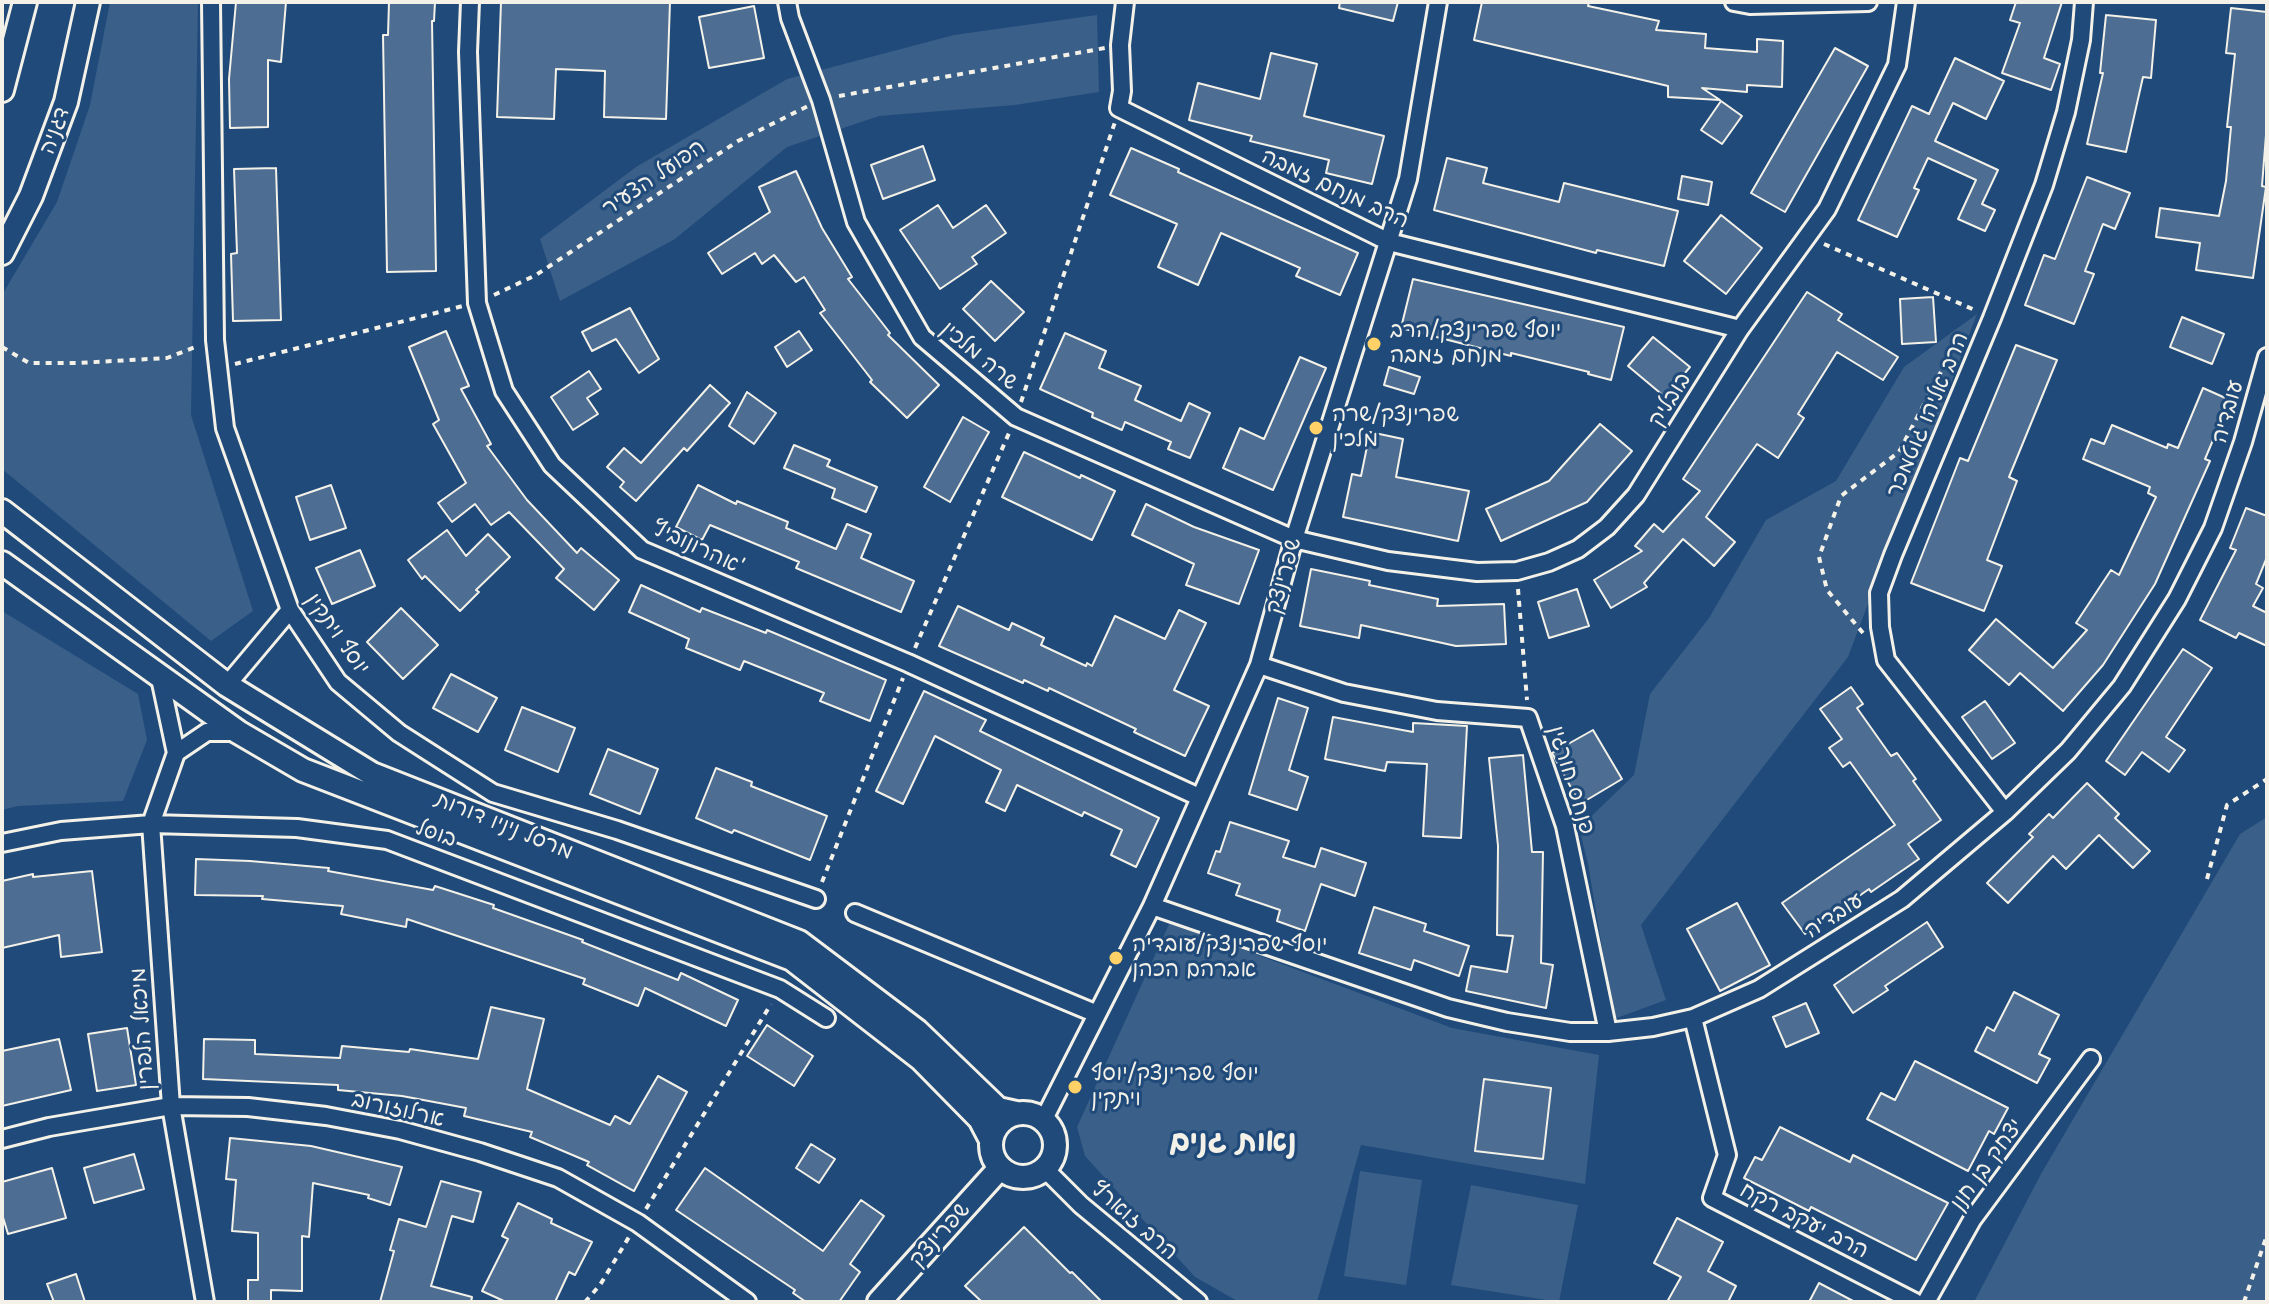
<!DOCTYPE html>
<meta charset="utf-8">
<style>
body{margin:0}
#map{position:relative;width:2269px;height:1304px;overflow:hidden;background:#1f4a7a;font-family:"Playpen Sans",sans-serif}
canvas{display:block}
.frame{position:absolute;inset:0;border:4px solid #f4f1e8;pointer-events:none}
</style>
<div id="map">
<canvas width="2269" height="1304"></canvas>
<div class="frame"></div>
</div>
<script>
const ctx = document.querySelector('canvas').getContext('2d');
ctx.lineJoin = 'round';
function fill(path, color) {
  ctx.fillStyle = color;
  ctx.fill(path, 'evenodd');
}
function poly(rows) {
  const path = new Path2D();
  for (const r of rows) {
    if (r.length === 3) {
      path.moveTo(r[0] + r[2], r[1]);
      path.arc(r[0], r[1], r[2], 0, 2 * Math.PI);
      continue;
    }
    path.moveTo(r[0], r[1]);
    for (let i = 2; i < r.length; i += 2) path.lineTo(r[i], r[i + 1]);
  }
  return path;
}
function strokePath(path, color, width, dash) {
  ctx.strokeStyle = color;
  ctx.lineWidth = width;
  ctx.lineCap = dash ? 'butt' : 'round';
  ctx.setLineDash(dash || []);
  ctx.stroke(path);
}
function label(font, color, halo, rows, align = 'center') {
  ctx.font = font + ' "Playpen Sans","Playpen Sans Hebrew",sans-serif';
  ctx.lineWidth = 6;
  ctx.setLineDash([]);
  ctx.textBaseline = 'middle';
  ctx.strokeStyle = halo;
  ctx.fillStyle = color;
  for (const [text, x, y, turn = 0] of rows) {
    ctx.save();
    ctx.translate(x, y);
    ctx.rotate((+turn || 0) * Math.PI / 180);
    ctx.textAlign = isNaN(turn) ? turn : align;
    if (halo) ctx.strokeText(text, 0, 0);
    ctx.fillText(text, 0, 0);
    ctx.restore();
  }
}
fill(poly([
 [110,2,198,2,191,415,253,611,211,641,2,469,2,295,57,202,90,105],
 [1097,15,1099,92,1015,105,879,116,787,147,675,239,560,301,540,239,636,167,787,79,954,35],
 [1977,314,1848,657,1641,925,1666,1000,1614,1019,1588,864,1579,828,1634,775,1650,694,1709,618,1766,520,1836,481,1904,367],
 [2,611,138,694,147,740,123,801,18,806,2,810],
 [2267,817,2267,1302,1974,1302,2041,1174,2240,834],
 [1170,922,1452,1028,1599,1055,1585,1184,1361,1145,1317,1302,1239,1302,1195,1277,1085,1156,1077,1127],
 [1360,1171,1422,1180,1406,1285,1344,1276],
 [1471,1185,1578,1205,1559,1302,1451,1285]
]), '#3a5f88');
const building = poly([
 [236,2,286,2,281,62,268,60,268,127,230,128,229,79,236,2],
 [389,2,435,2,434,21,432,21,436,271,387,272,383,35,388,35,389,2],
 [501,2,670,2,666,119,604,117,605,71,556,69,554,119,497,117,501,2],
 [1340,2,1398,2,1393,21,1339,8,1340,2],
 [1482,2,1589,2,1588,6,1659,21,1656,30,1706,34,1705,48,1757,52,1757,39,1783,41,1782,87,1747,85,1747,92,1702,88,1720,100,1668,97,1668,86,1474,40,1482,2],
 [2016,2,2062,2,2044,58,2060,64,2051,90,2002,73,2020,23,2010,20,2016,2],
 [754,6,764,58,709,68,699,17,754,6],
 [2231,8,2267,12,2267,122,2262,186,2266,187,2253,278,2196,270,2200,243,2156,237,2160,208,2219,216,2226,181,2231,127,2227,127,2235,54,2226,53,2231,8],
 [2106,15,2156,20,2151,78,2143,77,2126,152,2087,144,2103,73,2100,73,2106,15],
 [1835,48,1868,66,1785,212,1751,193,1835,48],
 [1271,53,1317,64,1304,116,1384,136,1372,184,1326,173,1329,160,1250,141,1252,136,1189,120,1198,83,1260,99,1271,53],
 [1955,58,2004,81,1986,119,1953,103,1935,141,1998,170,1982,204,1995,210,1985,231,1958,219,1976,180,1928,158,1914,188,1919,190,1897,237,1858,220,1912,106,1929,114,1955,58],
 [1721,101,1742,116,1722,144,1701,130,1721,101],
 [923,146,935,180,883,199,871,165,923,146],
 [1131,148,1179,169,1178,172,1358,253,1340,295,1296,276,1300,268,1221,233,1198,285,1158,267,1177,224,1110,195,1131,148],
 [1447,158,1487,168,1483,183,1559,202,1564,183,1678,211,1664,266,1597,250,1596,253,1434,210,1447,158],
 [276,168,281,320,233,321,231,254,237,253,234,169,276,168],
 [796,171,822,228,852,277,848,279,890,333,888,335,939,385,907,418,870,382,872,380,820,313,825,310,804,277,796,282,774,255,762,264,755,253,722,274,708,253,770,212,759,187,796,171],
 [1682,176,1712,182,1708,205,1678,199,1682,176],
 [2087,177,2130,193,2115,229,2103,224,2085,271,2094,274,2074,324,2025,305,2044,255,2055,259,2087,177],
 [938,205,953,228,986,205,1006,233,972,257,977,264,940,289,900,230,938,205],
 [1721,215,1762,248,1726,294,1684,261,1721,215],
 [1413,279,1624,327,1611,380,1588,374,1589,372,1511,353,1511,356,1401,328,1413,279],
 [991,281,1024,312,995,341,963,309,991,281],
 [1807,292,1842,314,1838,320,1898,357,1883,380,1837,352,1798,414,1804,418,1778,458,1757,444,1706,517,1735,542,1714,566,1683,539,1644,583,1647,587,1611,608,1594,580,1642,551,1635,546,1654,524,1663,532,1700,491,1683,479,1807,292],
 [1933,297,1936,342,1902,344,1900,299,1933,297],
 [630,308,659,359,639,373,616,339,592,351,582,332,630,308],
 [2182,317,2224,334,2212,364,2170,347,2182,317],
 [446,331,469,386,461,389,491,444,487,446,527,500,577,553,581,548,619,580,594,610,556,578,564,569,509,512,491,525,475,504,452,522,438,503,466,483,433,424,439,420,409,347,446,331],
 [799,331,812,350,787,367,775,347,799,331],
 [1065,333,1106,351,1099,368,1141,386,1135,400,1181,421,1189,403,1210,413,1190,458,1168,449,1171,442,1125,422,1122,430,1092,417,1093,413,1040,389,1065,333],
 [1653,337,1690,367,1665,397,1628,366,1653,337],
 [2016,345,2057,360,2009,477,2017,481,1987,560,2002,566,1984,611,1911,583,1960,458,1968,461,2016,345],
 [1300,357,1326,368,1273,490,1223,468,1240,428,1264,439,1300,357],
 [1389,367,1420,377,1414,394,1384,385,1389,367],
 [589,371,601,389,587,398,598,414,573,430,551,397,589,371],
 [710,385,730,403,687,451,684,448,636,501,620,487,624,482,607,467,624,448,641,463,710,385],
 [2203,388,2230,400,2205,459,2210,461,2155,584,2103,665,2063,711,2020,673,2009,685,1969,650,1996,619,2053,668,2087,630,2076,623,2111,570,2119,575,2156,497,2148,493,2150,487,2083,459,2091,439,2104,444,2112,425,2167,448,2168,444,2178,448,2203,388],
 [747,392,776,413,754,444,729,426,747,392],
 [963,417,989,432,950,502,924,487,963,417],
 [1600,424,1632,451,1587,502,1501,541,1486,509,1549,481,1600,424],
 [1370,432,1403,439,1396,477,1469,491,1458,541,1343,517,1352,474,1361,476,1370,432],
 [794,445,830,460,827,466,877,487,866,512,832,498,835,489,784,468,794,445],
 [1024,452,1080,478,1081,475,1115,491,1092,540,1002,497,1024,452],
 [331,485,346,528,310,540,296,497,331,485],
 [698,485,736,504,737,501,788,522,786,528,836,549,847,524,871,534,861,558,914,581,901,612,796,568,799,562,710,525,702,540,676,527,698,485],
 [1146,504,1194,527,1259,550,1239,604,1186,585,1194,564,1132,535,1146,504],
 [2246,508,2267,516,2267,557,2256,584,2263,588,2253,606,2267,613,2267,646,2239,633,2236,638,2200,620,2236,550,2230,548,2246,508],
 [447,530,466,556,488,534,510,557,476,590,479,592,460,611,425,576,422,579,408,560,447,530],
 [360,550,375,586,332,604,316,568,360,550],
 [1311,569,1370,581,1369,585,1438,599,1437,606,1504,604,1506,644,1456,646,1361,625,1359,638,1300,626,1311,569],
 [641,585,700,612,702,608,766,633,767,630,886,680,870,721,820,701,824,693,744,661,740,670,686,648,689,639,629,612,641,585],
 [1577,589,1589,626,1549,638,1538,602,1577,589],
 [958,606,1009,630,1012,623,1044,638,1041,645,1086,666,1087,663,1092,666,1115,616,1165,639,1179,610,1206,623,1174,690,1209,706,1185,756,1134,732,1136,729,1049,688,1048,691,1024,680,1023,683,939,646,958,606],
 [401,608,438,645,403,679,367,642,401,608],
 [2183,649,2212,668,2166,737,2185,750,2169,772,2142,752,2125,775,2106,761,2183,649],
 [451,674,497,698,478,732,433,708,451,674],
 [1851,687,1863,704,1857,708,1891,756,1897,753,1916,779,1913,781,1941,820,1908,844,1919,859,1871,892,1869,889,1805,934,1782,903,1895,825,1850,762,1843,767,1829,748,1842,739,1820,709,1851,687],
 [924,691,986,720,980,731,1159,818,1136,867,1111,855,1122,830,1084,812,1082,816,1017,785,1005,811,986,802,1001,770,935,736,903,804,876,791,924,691],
 [1278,698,1308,708,1289,770,1308,777,1297,810,1249,794,1278,698],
 [1985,701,2015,743,1992,759,1962,717,1985,701],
 [522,707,575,728,558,772,505,750,522,707],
 [1333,717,1413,732,1413,723,1467,726,1461,838,1423,836,1427,764,1387,762,1385,771,1325,759,1333,717],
 [1593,730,1622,779,1580,804,1552,753,1593,730],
 [608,749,658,769,640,814,590,794,608,749],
 [1523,755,1532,852,1543,852,1541,963,1553,965,1546,1008,1466,991,1471,966,1507,972,1513,936,1497,935,1498,846,1489,758,1523,755],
 [716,768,752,782,751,786,827,816,810,860,734,830,732,833,696,818,716,768],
 [2087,783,2119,814,2115,818,2150,851,2133,868,2099,835,2066,869,2053,856,2008,903,1987,883,2033,837,2029,834,2049,814,2053,818,2087,783],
 [1230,822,1289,841,1283,857,1315,867,1321,848,1366,863,1355,896,1321,884,1305,931,1277,921,1280,910,1236,895,1240,884,1208,873,1216,851,1220,852,1230,822],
 [196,859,250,861,329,868,328,871,433,890,435,886,494,905,493,908,583,940,582,942,678,980,681,973,738,1000,726,1026,645,988,638,1006,583,984,585,979,407,919,406,927,341,914,343,906,262,899,263,896,195,895,196,859],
 [92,871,102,952,61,957,59,935,2,948,2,881,33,874,33,877,92,871],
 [1737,903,1770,965,1720,991,1687,929,1737,903],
 [1374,907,1426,924,1424,931,1469,946,1459,976,1414,960,1411,970,1359,953,1374,907],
 [1927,922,1943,947,1885,986,1888,990,1853,1013,1834,985,1927,922],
 [2014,992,2059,1015,2039,1054,2050,1059,2037,1083,1975,1051,1987,1027,1994,1031,2014,992],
 [1806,1003,1819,1033,1786,1047,1773,1017,1806,1003],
 [491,1007,544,1019,527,1089,610,1125,615,1116,630,1124,658,1076,687,1092,634,1191,587,1165,589,1162,530,1137,532,1132,464,1116,466,1108,402,1096,338,1090,338,1085,203,1079,204,1039,255,1040,255,1054,340,1058,342,1046,409,1052,410,1049,478,1059,491,1007],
 [767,1025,813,1056,794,1086,747,1056,767,1025],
 [127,1028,136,1085,97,1091,88,1034,127,1028],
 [59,1039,71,1090,2,1106,2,1051,59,1039],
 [1915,1061,2008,1108,1994,1134,1989,1131,1968,1171,1867,1119,1881,1093,1895,1100,1915,1061],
 [1484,1079,1551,1088,1543,1159,1475,1151,1484,1079],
 [1780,1127,1850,1162,1853,1155,1948,1203,1916,1260,1811,1207,1809,1211,1744,1178,1755,1157,1762,1160,1780,1127],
 [230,1138,311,1146,402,1167,390,1205,368,1198,369,1195,313,1183,309,1237,302,1236,302,1291,271,1290,271,1302,248,1302,248,1280,258,1280,258,1233,232,1231,236,1180,226,1179,230,1138],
 [811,1144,835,1159,819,1183,796,1168,811,1144],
 [134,1154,144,1189,94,1203,84,1168,134,1154],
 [52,1168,66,1218,8,1234,2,1214,2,1182,52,1168],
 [705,1168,823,1251,861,1200,884,1216,850,1264,860,1272,839,1302,806,1302,793,1293,795,1290,676,1210,705,1168],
 [441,1181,481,1192,473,1222,452,1216,431,1286,472,1297,471,1302,380,1302,394,1251,390,1250,399,1219,426,1227,441,1181],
 [518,1203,552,1219,551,1223,592,1242,575,1275,569,1272,555,1302,506,1302,482,1291,508,1239,502,1236,518,1203],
 [1677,1218,1723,1242,1708,1271,1736,1286,1728,1302,1667,1302,1681,1277,1654,1263,1677,1218],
 [1024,1227,1070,1273,1072,1272,1102,1302,982,1302,965,1286,1024,1227],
 [76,1274,85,1302,54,1302,47,1284,76,1274],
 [1819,1283,1855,1302,1809,1302,1819,1283]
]);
fill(building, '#4d6e92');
strokePath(building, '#f4f1e8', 2);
const street = poly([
 [211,2,215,340,225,428,290,610,338,682,399,733,493,793,617,830,816,899],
 [470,2,468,52,477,303,504,391,552,465,642,550,908,663,1199,797],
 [787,2,790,18,821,100,856,222,922,337,1016,417,1294,539,1388,561,1477,572,1517,571,1549,562,1578,549,1607,527,1636,495,1740,329,1827,209,1897,65,1906,2],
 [1125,2,1120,45,1122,91,1119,108,1389,242,1740,329],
 [1734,2,1750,5,1868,2],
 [1259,665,1344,693,1437,711,1528,718,1565,826,1608,1032],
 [160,678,176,753],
 [227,685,290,610],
 [176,753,151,824,171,1106,205,1302],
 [176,753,207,732,238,732],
 [2005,812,1886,660,1880,627,1879,593,1893,555,1992,318,2044,185,2066,112,2081,40,2084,2],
 [2,843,61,831,151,824,297,828,387,840,780,989,826,1018],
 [1152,906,1448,1008,1507,1022,1570,1032,1608,1032,1653,1027,1693,1018,1759,989,1902,899,2005,812,2068,751,2122,686,2177,599,2213,528,2243,442,2267,357],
 [855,913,1097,1014],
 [1693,1018,1727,1155,1712,1198,1915,1302],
 [1044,1119,1152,906,1259,665,1294,539,1408,179,1438,2],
 [2,1139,49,1127,171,1106,248,1107,326,1116,400,1130,480,1152,558,1178,638,1223,747,1302],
 [1045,1169,1081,1205,1198,1302],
 [1926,1302,1972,1220,2091,1059]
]);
const secondary = poly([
 [2,90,25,2],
 [2,253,31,196,66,102,88,2],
 [2,511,227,685,372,774,799,942,917,1031,998,1109,1016,1113],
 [2,563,238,732,303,770,792,959,921,1059,980,1119,991,1140],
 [1023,1145,32],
 [879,1302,1000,1168]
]);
strokePath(street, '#f4f1e8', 22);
strokePath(secondary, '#f4f1e8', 28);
strokePath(poly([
 [839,96,1105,48],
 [1824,244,1977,311],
 [494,295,536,275,738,141,808,106],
 [2,347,29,363,78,363,167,358,198,346],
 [235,364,463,306],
 [1021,402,1115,122],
 [1518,589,1527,700],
 [1863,633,1827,590,1819,557,1841,496,1899,452,1945,364,1954,362],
 [915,648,1009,433],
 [2207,879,2227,805,2267,779],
 [822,882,903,678],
 [646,1209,771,1004],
 [585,1302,600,1285,629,1237],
 [2244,1302,2267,1235]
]), '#f4f1e8', 4, [6, 6]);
strokePath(street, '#1f4a7a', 16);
strokePath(secondary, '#1f4a7a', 22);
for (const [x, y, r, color] of [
 [1374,344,8,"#ffd166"],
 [1316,428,8,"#ffd166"],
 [1116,958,8,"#ffd166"],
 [1075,1087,8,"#ffd166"]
]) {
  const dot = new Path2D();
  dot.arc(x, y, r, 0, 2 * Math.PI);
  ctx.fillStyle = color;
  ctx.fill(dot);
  strokePath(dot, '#1f4a7a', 3);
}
label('22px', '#f4f1e8', '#1f4a7a', [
 ["דגניה",55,131,-70],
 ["הפועל הצעיר",654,178,-34],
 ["הרב מנחם זמבה",1335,189,25],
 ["שרה מלכין",979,356,40],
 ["בובליק",1670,400,-58],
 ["עובדיה",2228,412,-74],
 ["הרב אליהו גוטמכר",1928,415,-67],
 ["אהרונוביץ'",698,548,25],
 ["שפרינצק",1284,576,-74],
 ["יוסף ויתקין",337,634,55],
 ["פנחס חורגין",1571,780,73],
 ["מרסל ניניו דורות",504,826,22],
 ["בוסל",436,834,19],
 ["עובדיה",1834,916,-33],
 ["מיכאל הלפרין",143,1029,-94],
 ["ארלוזורוב",398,1110,13],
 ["יצחק בן חנן",1987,1165,-54],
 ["הרב זוארץ",1134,1221,41],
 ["הרב יעקב רקח",1804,1221,27],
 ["שפרינצק",940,1235,-48]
]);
label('22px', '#f4f1e8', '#1f4a7a', [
 ["יוסף שפרינצק/הרב",1390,331],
 ["מנחם זמבה",1390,356],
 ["שפרינצק/שרה",1332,415],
 ["מלכין",1332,440],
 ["יוסף שפרינצק/עובדיה",1132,945],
 ["אברהם הכהן",1132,970],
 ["יוסף שפרינצק/יוסף",1091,1074],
 ["ויתקין",1091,1099]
], 'left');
label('bold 30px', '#f4f1e8', '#1f4a7a', [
 ["נאות גנים",1233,1143]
]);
</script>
